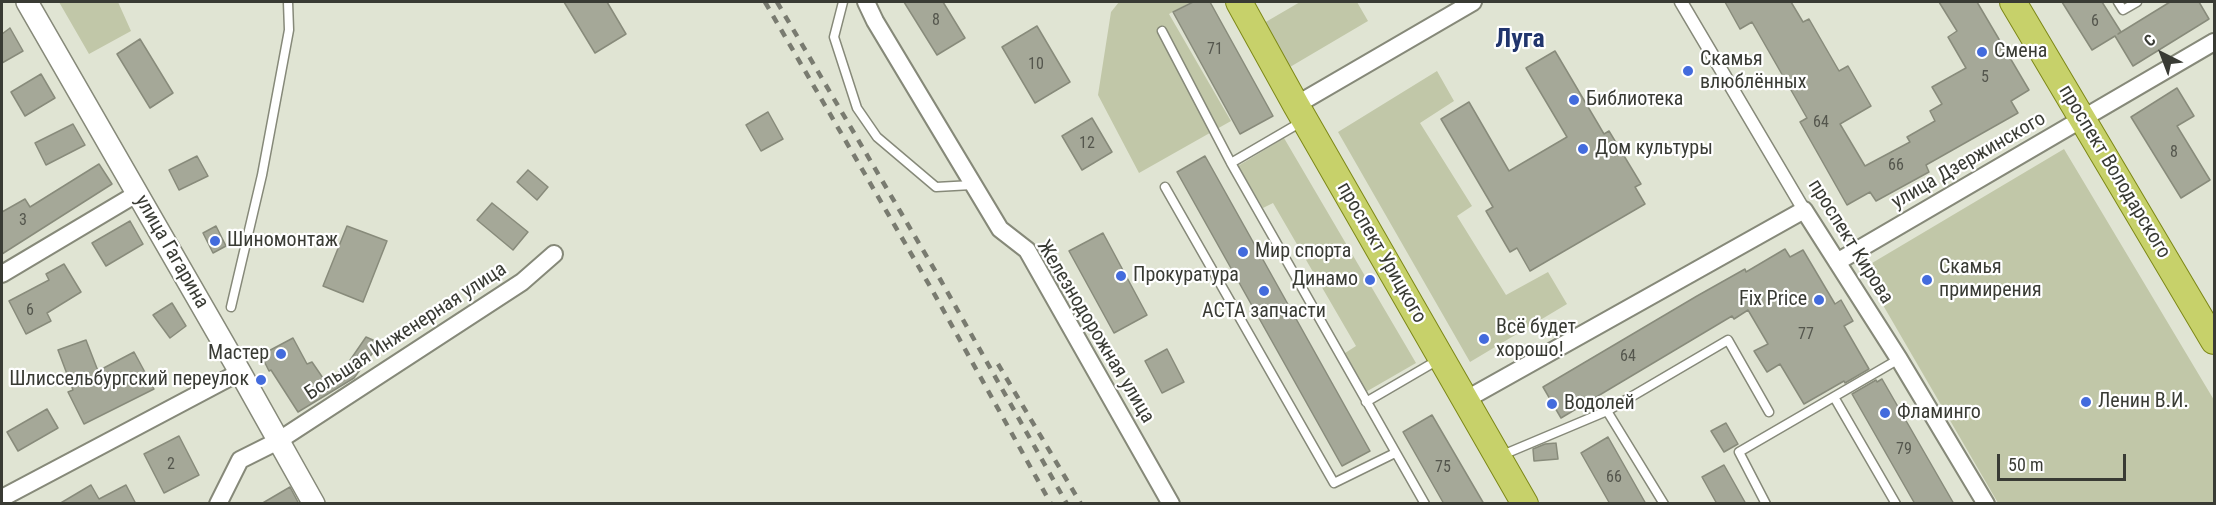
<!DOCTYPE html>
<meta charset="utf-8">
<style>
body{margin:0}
#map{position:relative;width:2216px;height:505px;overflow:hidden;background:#e0e4d3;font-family:"Roboto Condensed",sans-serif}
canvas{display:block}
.frame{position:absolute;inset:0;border:3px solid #393b34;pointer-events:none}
.north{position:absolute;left:2132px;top:24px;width:60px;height:60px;-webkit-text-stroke:4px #fff;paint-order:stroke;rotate:318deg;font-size:16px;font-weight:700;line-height:24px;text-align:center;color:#393b34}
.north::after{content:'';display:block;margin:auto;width:21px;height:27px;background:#393b34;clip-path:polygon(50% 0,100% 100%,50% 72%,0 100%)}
.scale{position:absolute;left:1997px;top:454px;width:129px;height:27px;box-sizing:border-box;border:3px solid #393b34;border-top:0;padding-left:8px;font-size:18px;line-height:21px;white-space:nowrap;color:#393b34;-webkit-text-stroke:4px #fff;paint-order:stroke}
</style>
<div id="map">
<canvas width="2216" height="505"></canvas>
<div class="frame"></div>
<div class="north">С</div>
<div class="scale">50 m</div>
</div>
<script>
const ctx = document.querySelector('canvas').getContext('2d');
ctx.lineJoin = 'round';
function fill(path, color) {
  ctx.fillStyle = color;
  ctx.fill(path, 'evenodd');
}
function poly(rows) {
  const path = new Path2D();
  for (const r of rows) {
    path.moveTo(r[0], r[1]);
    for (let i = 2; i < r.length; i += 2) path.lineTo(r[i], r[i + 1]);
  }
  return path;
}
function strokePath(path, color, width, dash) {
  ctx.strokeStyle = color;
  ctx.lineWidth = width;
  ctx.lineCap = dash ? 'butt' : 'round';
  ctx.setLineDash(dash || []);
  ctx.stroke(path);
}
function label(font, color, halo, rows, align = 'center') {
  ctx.font = font + ' "Roboto Condensed",sans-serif';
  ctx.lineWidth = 4.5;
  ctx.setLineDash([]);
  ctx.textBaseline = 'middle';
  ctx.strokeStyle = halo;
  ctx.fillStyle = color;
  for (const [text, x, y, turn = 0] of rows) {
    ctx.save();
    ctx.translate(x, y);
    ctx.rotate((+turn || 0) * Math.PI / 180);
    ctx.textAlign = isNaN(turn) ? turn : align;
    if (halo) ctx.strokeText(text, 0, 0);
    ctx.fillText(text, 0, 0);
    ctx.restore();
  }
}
fill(poly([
 [59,2,118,2,131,31,89,54],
 [1119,2,1191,2,1169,14,1231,121,1139,173,1098,95,1111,12],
 [1300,2,1357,2,1368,21,1290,67,1264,23],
 [1437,71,1454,101,1420,123,1472,206,1457,216,1506,295,1548,272,1567,304,1470,362,1338,132],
 [1284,138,1416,363,1364,393,1342,355,1356,346,1273,203,1263,208,1238,166],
 [2064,149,2214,400,2214,503,1998,503,1862,269]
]), '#c1c7a8');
const building = poly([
 [564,2,607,2,626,34,595,53,564,2],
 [904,2,943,2,965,38,937,55,904,2],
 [1193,2,1210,2,1273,116,1240,134,1173,12,1193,2],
 [1725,2,1791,2,1803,22,1809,19,1839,71,1848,66,1871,106,1840,124,1865,166,1910,142,1907,137,1935,121,1930,111,1942,104,1932,87,1966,68,1948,37,1957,31,1939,2,1977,2,2029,90,2011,101,2018,113,1926,165,1929,172,1876,201,1870,192,1847,205,1800,122,1807,118,1752,22,1740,29,1725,2],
 [2062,2,2102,2,2121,32,2118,34,2170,2,2199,2,2209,19,2133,66,2115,36,2092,50,2062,2],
 [1037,26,1070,82,1035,103,1002,47,1037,26],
 [10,28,23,51,2,63,2,34,10,28],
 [140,39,173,93,150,108,117,54,140,39],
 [1555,51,1604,134,1609,131,1641,184,1635,187,1645,204,1530,271,1517,248,1510,252,1486,211,1493,207,1441,119,1469,102,1509,171,1567,137,1526,68,1555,51],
 [41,74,55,98,25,116,11,92,41,74],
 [2177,88,2194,116,2177,126,2210,180,2181,198,2131,117,2177,88],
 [768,112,783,139,761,151,746,125,768,112],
 [1092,118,1112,152,1082,170,1062,136,1092,118],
 [73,124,85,145,46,165,35,143,73,124],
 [197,156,208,176,179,190,169,170,197,156],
 [1205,156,1370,451,1342,466,1177,172,1205,156],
 [99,164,112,184,2,254,2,212,25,199,30,207,99,164],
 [528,170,548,187,537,200,517,182,528,170],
 [492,203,528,232,513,250,477,220,492,203],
 [130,221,143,244,106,266,92,243,130,221],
 [216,226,226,246,213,253,203,233,216,226],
 [347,226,387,241,363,302,323,286,347,226],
 [1103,233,1147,315,1114,333,1069,251,1103,233],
 [1785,249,1790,257,1803,250,1835,304,1841,300,1853,321,1844,326,1869,369,1845,383,1844,381,1804,404,1780,364,1767,372,1754,351,1768,344,1748,310,1734,319,1732,316,1561,418,1543,387,1697,296,1745,269,1746,272,1785,249],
 [64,264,81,292,47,313,51,321,26,334,9,301,49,280,46,274,64,264],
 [172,303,186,326,170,338,153,315,172,303],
 [366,337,380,343,354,378,298,412,271,370,269,371,261,355,293,338,307,364,312,362,325,381,344,369,366,337],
 [86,340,98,371,134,352,154,389,84,424,68,392,73,390,58,350,86,340],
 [1167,349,1184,382,1162,393,1145,361,1167,349],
 [1882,379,1954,504,1915,504,1852,394,1876,380,1877,382,1882,379],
 [47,409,58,428,18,451,7,432,47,409],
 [1432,415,1484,504,1444,504,1403,432,1432,415],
 [1726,423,1738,444,1724,452,1711,431,1726,423],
 [179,436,199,475,164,493,144,454,179,436],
 [1608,437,1646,504,1610,504,1581,453,1608,437],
 [1556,443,1558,459,1534,461,1533,449,1545,444,1556,443],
 [1724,465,1746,504,1717,504,1702,477,1724,465],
 [91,485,99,499,126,485,136,504,59,504,91,485],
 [290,487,299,504,261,504,290,487]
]);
fill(building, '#a5a898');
strokePath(building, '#888b7b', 1.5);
const service = poly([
 [843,2,834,37,857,108,877,137,936,187,972,185],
 [2118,2,2123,10,2137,2],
 [1162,31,1231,163,1425,504],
 [1231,163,1303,121],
 [1165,187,1334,483,1395,453],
 [231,307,262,175,289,30,288,2],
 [1834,397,1896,504],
 [1366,402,1438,360],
 [1607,411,1664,504],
 [1500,456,1607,411,1728,340,1769,412],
 [1766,504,1739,452,1899,359]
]);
const pedestrian = poly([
 [1681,2,1804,210]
]);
const minor = poly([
 [866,2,875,21,1000,229,1027,250,1171,504],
 [1296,105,1473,2],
 [1837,262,2214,42],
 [2,274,138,193],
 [1465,400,1804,210,1899,359,1986,504],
 [2,498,240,372],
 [218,504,240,460,278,441,522,282,554,254]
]);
const tertiary = poly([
 [27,2,240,372,314,504]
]);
const primary = poly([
 [1239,2,1296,105,1525,504],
 [2013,2,2214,341]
]);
strokePath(service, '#868979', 11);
strokePath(pedestrian, '#868979', 15);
strokePath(minor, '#868979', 20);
strokePath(tertiary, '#868979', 24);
strokePath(primary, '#7d8817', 28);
strokePath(service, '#fff', 8);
strokePath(pedestrian, '#fff', 12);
strokePath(minor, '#fff', 16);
strokePath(tertiary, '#fff', 21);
strokePath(primary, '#c7d16a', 26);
strokePath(poly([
 [765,2,931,288,1051,504],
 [777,2,940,279,1067,504],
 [998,364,1081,504]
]), '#797b70', 4.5, [8, 8]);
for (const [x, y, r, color] of [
 [1982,52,6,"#436bdd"],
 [1688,71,6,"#436bdd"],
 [1574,100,6,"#436bdd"],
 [1583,149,6,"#436bdd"],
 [215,241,6,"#436bdd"],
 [1243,252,6,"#436bdd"],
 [1121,276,6,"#436bdd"],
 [1370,280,6,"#436bdd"],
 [1927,280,6,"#436bdd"],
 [1264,291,6,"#436bdd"],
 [1819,300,6,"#436bdd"],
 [1484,339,6,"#436bdd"],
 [281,354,6,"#436bdd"],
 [261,380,6,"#436bdd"],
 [2086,402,6,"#436bdd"],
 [1552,404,6,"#436bdd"],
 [1885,413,6,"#436bdd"]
]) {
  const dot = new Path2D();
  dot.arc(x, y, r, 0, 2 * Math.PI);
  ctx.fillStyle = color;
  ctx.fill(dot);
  strokePath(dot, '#fff', 2);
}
label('16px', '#54564d', null, [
 ["8",936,21],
 ["6",2095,22],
 ["71",1215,50],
 ["10",1036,65],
 ["5",1985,78],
 ["64",1821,123],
 ["12",1087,144],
 ["8",2174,153],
 ["66",1896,166],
 ["3",23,221],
 ["6",30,311],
 ["77",1806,335],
 ["64",1628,357],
 ["79",1904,450],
 ["2",171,465],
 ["75",1443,468],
 ["66",1614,478]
]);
label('20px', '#393b34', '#fff', [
 ["Смена",1994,52],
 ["Скамья",1700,60],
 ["влюблённых",1700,83],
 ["Библиотека",1586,100],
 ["Дом культуры",1595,149],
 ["Шиномонтаж",227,241],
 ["Мир спорта",1255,252],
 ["Скамья",1939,268],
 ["примирения",1939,291],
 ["Прокуратура",1133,276],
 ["Динамо",1358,280,"right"],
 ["Fix Price",1807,300,"right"],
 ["АСТА запчасти",1264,312,"center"],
 ["Всё будет",1496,328],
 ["хорошо!",1496,351],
 ["Мастер",269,354,"right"],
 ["Шлиссельбургский переулок",249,380,"right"],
 ["Ленин В.И.",2098,402],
 ["Водолей",1564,404],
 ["Фламинго",1897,413]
], 'left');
label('20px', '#393b34', '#fff', [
 ["улица Дзержинского",1969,161,-30],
 ["проспект Володарского",2114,172,59],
 ["проспект Кирова",1850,242,58],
 ["улица Гагарина",171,252,60],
 ["проспект Урицкого",1381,253,60],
 ["Большая Инженерная улица",406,332,-33],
 ["Железнодорожная улица",1095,332,59]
]);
label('bold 26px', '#21356d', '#fff', [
 ["Луга",1520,40]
]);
</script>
